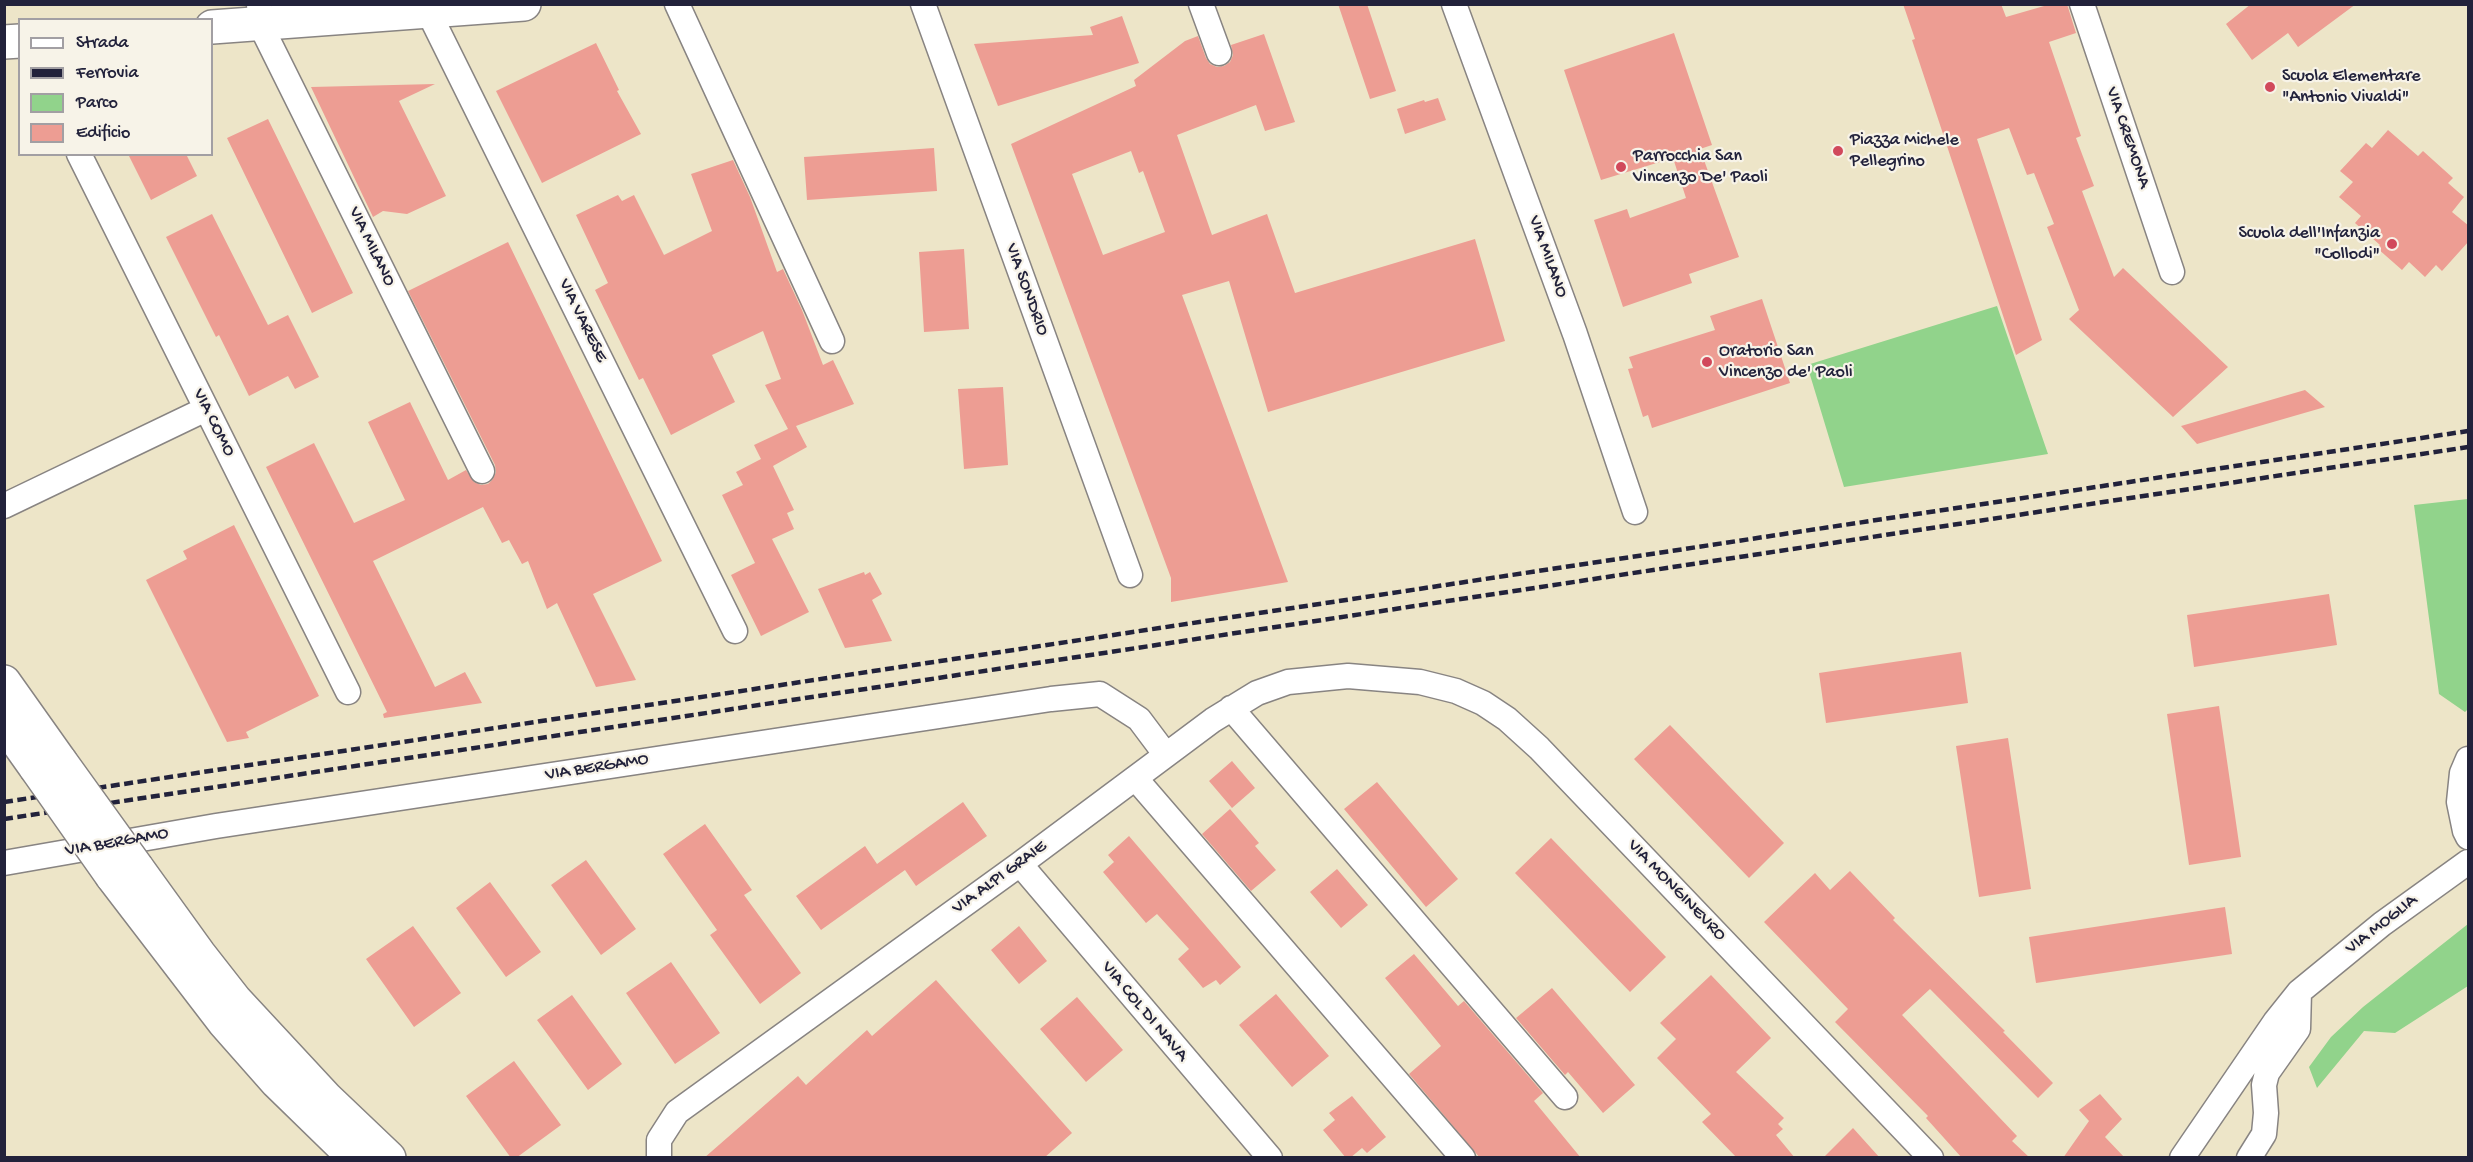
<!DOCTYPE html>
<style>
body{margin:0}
#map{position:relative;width:2473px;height:1162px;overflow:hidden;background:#ede5c8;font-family:"Gochi Hand",sans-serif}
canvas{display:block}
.frame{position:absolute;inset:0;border:6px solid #22223b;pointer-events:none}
.legend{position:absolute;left:18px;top:18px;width:195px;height:138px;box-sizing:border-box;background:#f7f3e8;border:2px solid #a29fa3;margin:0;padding:8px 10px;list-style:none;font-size:18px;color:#22223b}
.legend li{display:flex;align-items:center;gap:12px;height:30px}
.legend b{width:30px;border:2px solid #a29fa3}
</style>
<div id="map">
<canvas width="2473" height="1162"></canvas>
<div class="frame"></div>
<ul class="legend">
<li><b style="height:8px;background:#fff"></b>Strada</li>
<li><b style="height:8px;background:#22223b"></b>Ferrovia</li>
<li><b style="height:16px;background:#91d38b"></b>Parco</li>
<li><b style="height:16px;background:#ed9d93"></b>Edificio</li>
</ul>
</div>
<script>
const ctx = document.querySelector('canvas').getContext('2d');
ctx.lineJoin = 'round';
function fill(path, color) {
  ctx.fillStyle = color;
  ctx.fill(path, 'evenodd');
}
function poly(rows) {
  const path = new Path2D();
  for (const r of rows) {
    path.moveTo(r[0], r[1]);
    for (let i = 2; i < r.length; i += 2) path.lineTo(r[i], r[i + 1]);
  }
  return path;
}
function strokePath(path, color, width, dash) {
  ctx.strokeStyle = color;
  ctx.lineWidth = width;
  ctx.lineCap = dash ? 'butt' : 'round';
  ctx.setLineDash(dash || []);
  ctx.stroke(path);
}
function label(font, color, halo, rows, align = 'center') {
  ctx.font = font + ' "Gochi Hand",sans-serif';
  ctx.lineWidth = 4.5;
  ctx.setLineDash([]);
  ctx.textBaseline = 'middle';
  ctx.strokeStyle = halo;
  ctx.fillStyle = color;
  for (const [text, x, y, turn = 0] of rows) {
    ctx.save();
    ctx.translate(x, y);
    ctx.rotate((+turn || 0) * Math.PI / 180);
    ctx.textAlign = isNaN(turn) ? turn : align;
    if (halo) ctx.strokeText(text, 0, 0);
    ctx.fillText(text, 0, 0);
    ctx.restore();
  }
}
fill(poly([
 [1997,306,2048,454,1844,487,1807,365],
 [2468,499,2468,709,2465,712,2439,694,2414,505],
 [2468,924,2468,986,2395,1033,2364,1031,2317,1088,2309,1067,2331,1037,2363,1007]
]), '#91d38b');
fill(poly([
 [1338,4,1367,4,1396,91,1370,99],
 [1903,4,2001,4,2006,17,2051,4,2067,4,2076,33,2049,42,2081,136,2076,138,2094,186,2082,191,2114,277,2123,268,2228,367,2173,417,2069,319,2079,310,2047,227,2054,224,2034,173,2027,175,2009,128,1977,139,2042,340,2016,355,1912,40,1915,39],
 [2251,4,2356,4,2298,47,2288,33,2252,60,2226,24],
 [1122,16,1139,63,998,106,974,44,1093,35,1090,27],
 [1674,33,1712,145,1700,149,1739,257,1689,274,1692,283,1623,307,1594,220,1627,209,1630,218,1686,198,1673,158,1601,180,1564,70],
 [1264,34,1295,122,1265,131,1256,105,1177,135,1212,235,1267,214,1295,293,1475,239,1505,341,1268,412,1229,281,1182,295,1288,582,1171,602,1171,578,1011,144,1136,86,1134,80,1185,41,1198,36,1206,58,1210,64,1217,67,1224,66,1230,62,1233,55,1231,45],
 [1131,151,1139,173,1143,171,1165,232,1103,255,1072,174],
 [596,43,619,90,617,91,641,134,542,183,496,91],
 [435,84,399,101,446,196,407,214,383,211,373,217,311,87],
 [1438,98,1446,120,1405,134,1397,109,1424,100,1425,102],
 [268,119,353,293,312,313,227,138],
 [2388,130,2418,156,2423,151,2453,178,2448,183,2464,197,2452,212,2469,226,2469,241,2442,271,2436,265,2425,277,2409,262,2402,270,2377,248,2380,245,2355,223,2361,216,2339,197,2353,182,2340,171,2366,143,2372,148],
 [934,148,937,191,807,200,804,157],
 [128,154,186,154,197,176,151,200],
 [733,160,750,197,777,272,783,269,802,310,823,365,833,360,854,404,796,426,807,447,773,466,794,510,787,513,794,529,772,539,809,612,761,636,731,575,755,563,722,495,743,485,736,472,761,459,754,445,788,429,765,385,781,379,763,331,712,355,735,402,671,435,643,378,639,380,595,290,608,283,576,215,618,195,622,201,634,195,664,255,712,231,691,174],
 [212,214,268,325,288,315,319,377,295,389,288,376,249,396,219,335,216,337,166,237],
 [508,242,662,561,593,594,636,680,596,687,557,603,547,609,528,561,522,564,509,540,502,543,483,507,373,561,435,687,465,672,482,703,384,718,383,714,387,712,266,467,314,443,354,523,405,500,368,422,410,402,448,480,466,470,474,482,481,485,488,484,493,479,496,472,495,465,408,291],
 [964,249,969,329,924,332,919,252],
 [1762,299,1790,383,1652,428,1648,415,1643,417,1628,369,1633,368,1629,357,1715,330,1710,316],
 [1003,387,1008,465,964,469,958,389],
 [2305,390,2325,407,2197,444,2181,426],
 [234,525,319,696,246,732,249,738,227,742,146,580,187,559,183,551],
 [864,572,865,575,870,572,882,594,872,600,892,641,845,648,818,589],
 [2329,594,2337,645,2194,667,2187,615],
 [1961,652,1968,703,1826,723,1819,673],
 [2219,706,2241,857,2189,865,2167,714],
 [1670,725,1784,843,1749,878,1634,759],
 [2008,738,2031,889,1979,897,1956,746],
 [1232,761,1255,788,1232,808,1209,781],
 [1377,782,1458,879,1426,907,1344,809],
 [963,802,987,836,916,886,905,870,821,930,796,896,865,846,877,864],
 [1230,809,1259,843,1255,846,1276,870,1251,891,1202,834],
 [705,824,752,890,744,895,801,973,760,1004,710,935,717,930,663,854],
 [1129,836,1241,967,1220,985,1216,980,1203,988,1178,959,1189,949,1157,914,1146,923,1103,872,1114,862,1108,855],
 [1551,838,1666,957,1630,992,1515,873],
 [586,860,636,929,601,955,551,885],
 [1337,869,1368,905,1341,928,1310,892],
 [1850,871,1895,918,1893,920,2005,1031,2003,1032,2053,1083,2038,1098,1930,989,1902,1015,2017,1136,2012,1141,2030,1158,1962,1158,1926,1118,1928,1116,1835,1022,1848,1009,1764,922,1815,873,1830,890],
 [490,882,541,952,506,977,456,908],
 [2225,907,2232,954,2036,983,2029,937],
 [413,926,461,993,414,1027,366,959],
 [1019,926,1047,961,1019,984,991,950],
 [1414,954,1458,1006,1464,1001,1543,1093,1534,1101,1581,1158,1480,1158,1409,1074,1441,1046,1385,978],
 [671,962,720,1033,675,1064,626,993],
 [1711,975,1771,1038,1736,1072,1784,1118,1778,1124,1783,1129,1776,1135,1795,1158,1737,1158,1702,1122,1711,1114,1657,1058,1676,1039,1660,1023],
 [936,980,1072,1133,1044,1158,704,1158,798,1076,806,1085,867,1030,872,1036],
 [1552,988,1635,1085,1603,1113,1568,1072,1565,1075,1516,1018],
 [1276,994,1329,1056,1292,1087,1239,1025],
 [572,995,622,1064,588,1090,537,1020],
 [1077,997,1123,1050,1086,1082,1040,1029],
 [514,1061,561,1125,516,1158,511,1158,466,1096],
 [2100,1094,2122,1119,2105,1137,2125,1158,2063,1158,2089,1121,2079,1110],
 [1352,1096,1386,1137,1367,1153,1362,1148,1350,1158,1346,1158,1323,1130,1335,1120,1329,1113],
 [1853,1128,1880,1158,1823,1158]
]), '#ed9d93');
const street = poly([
 [259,4,260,24,482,471],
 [677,4,832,341],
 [923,4,1130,575],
 [1201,4,1219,53],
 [1454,4,1575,334,1635,512],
 [2082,4,2172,272],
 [428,11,735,631],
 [79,154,348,692],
 [4,506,206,409],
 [1231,708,1565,1097],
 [2468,759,2462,773,2459,802,2465,831,2468,837],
 [1136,779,1463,1158],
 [4,863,216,826,1051,699,1100,694,1139,719,1166,755],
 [1020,864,1270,1158],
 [659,1158,659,1140,677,1112,1020,864,1213,720,1257,693,1288,682,1348,676,1420,682,1456,691,1483,703,1507,719,1539,748,1931,1158],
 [2182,1158,2275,1022,2299,992,2382,924,2468,862],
 [2249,1158,2264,1134,2266,1113,2264,1085,2267,1073,2298,1029,2299,992]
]);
const secondary = poly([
 [212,27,524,4],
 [4,42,20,41],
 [4,682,60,761],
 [4,723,36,768],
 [137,868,199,954,235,1000,326,1098,389,1158],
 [112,876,224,1022,277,1082,355,1158]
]);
strokePath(street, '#888482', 27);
strokePath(secondary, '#888482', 36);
strokePath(street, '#fff', 24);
strokePath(secondary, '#fff', 33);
strokePath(poly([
 [4,802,2468,431],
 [4,819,2468,447]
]), '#22223b', 4.5, [9, 4.5]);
const secondaryBridge = poly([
 [60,761,137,868],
 [36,768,112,876]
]);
strokePath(secondaryBridge, '#888482', 36, []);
strokePath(secondaryBridge, '#fff', 33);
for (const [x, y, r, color] of [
 [2270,87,6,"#d1495b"],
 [1838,151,6,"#d1495b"],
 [1621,167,6,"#d1495b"],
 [2392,244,6,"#d1495b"],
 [1707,362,6,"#d1495b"]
]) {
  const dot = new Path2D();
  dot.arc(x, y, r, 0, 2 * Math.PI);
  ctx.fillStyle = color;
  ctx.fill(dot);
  strokePath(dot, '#f7f3e8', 2);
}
label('18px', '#22223b', '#f7f3e8', [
 ["Scuola Elementare",2282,77],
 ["\"Antonio Vivaldi\"",2282,98],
 ["Piazza Michele",1850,141],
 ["Pellegrino",1850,162],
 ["Parrocchia San",1633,157],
 ["Vincenzo De' Paoli",1633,178],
 ["Scuola dell'Infanzia",2380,234,"right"],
 ["\"Collodi\"",2380,255,"right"],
 ["Oratorio San",1719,352],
 ["Vincenzo de' Paoli",1719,373]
], 'left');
label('18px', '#22223b', '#f7f3e8', [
 ["VIA CREMONA",2127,138,71],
 ["VIA MILANO",371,247,64],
 ["VIA MILANO",1547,257,70],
 ["VIA SONDRIO",1026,290,70],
 ["VIA VARESE",582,321,64],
 ["VIA COMO",213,423,63],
 ["VIA BERGAMO",597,768,-9],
 ["VIA BERGAMO",117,843,-10],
 ["VIA ALPI GRAIE",1000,878,-36],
 ["VIA MONGINEVRO",1676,891,46],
 ["VIA MOGLIA",2382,925,-38],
 ["VIA COL DI NAVA",1144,1012,50]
]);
</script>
